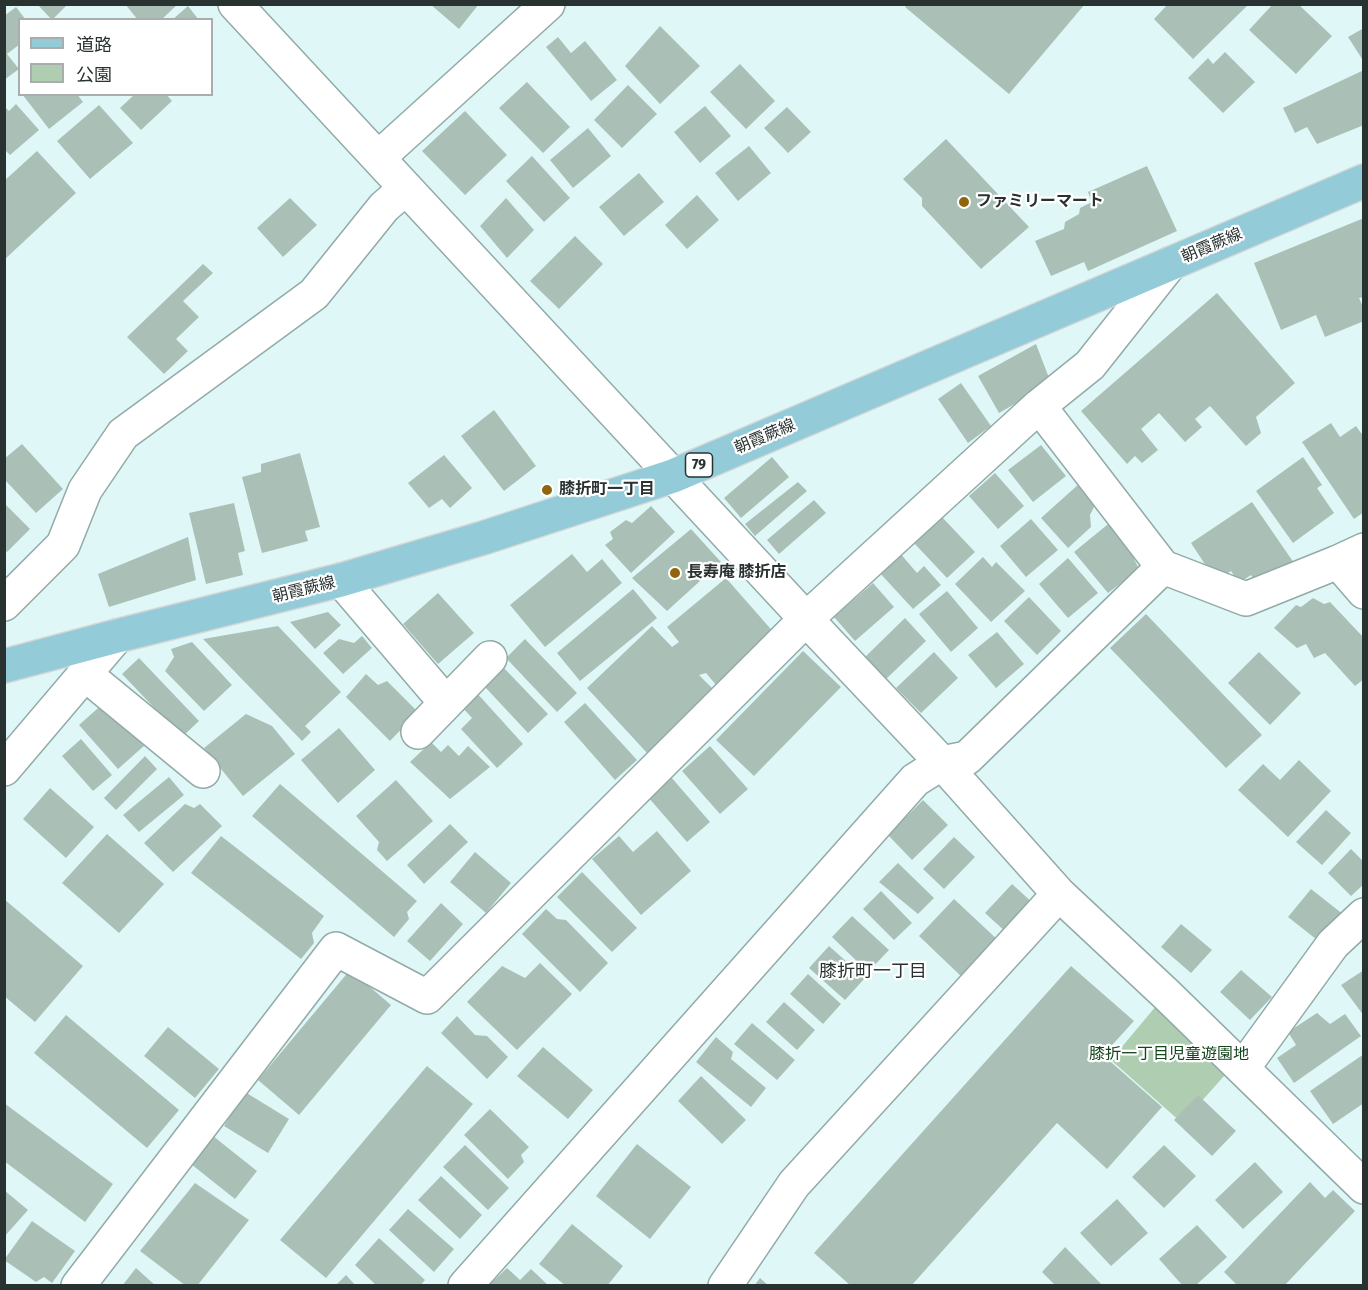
<!DOCTYPE html>
<meta charset="utf-8">
<style>
body{margin:0}
#map{position:relative;width:1368px;height:1290px;overflow:hidden;background:#dff8f7;font-family:"Fira Sans Condensed","Noto Sans JP",sans-serif}
canvas{display:block}
.frame{position:absolute;inset:0;border:6px solid #283231;pointer-events:none}
.legend{position:absolute;left:18px;top:18px;width:195px;height:78px;box-sizing:border-box;background:#fff;border:2px solid #a9adad;margin:0;padding:8px 10px;list-style:none;font-size:18px;color:#283231}
.legend li{display:flex;align-items:center;gap:12px;height:30px}
.legend b{width:30px;border:2px solid #a9adad}
</style>
<div id="map">
<canvas width="1368" height="1290"></canvas>
<div class="frame"></div>
<ul class="legend">
<li><b style="height:8px;background:#94cbd9"></b>道路</li>
<li><b style="height:16px;background:#afceb1"></b>公園</li>
</ul>
</div>
<script>
const ctx = document.querySelector('canvas').getContext('2d');
ctx.lineJoin = 'round';
function fill(path, color) {
  ctx.fillStyle = color;
  ctx.fill(path, 'evenodd');
}
function poly(rows) {
  const path = new Path2D();
  for (const r of rows) {
    path.moveTo(r[0], r[1]);
    for (let i = 2; i < r.length; i += 2) path.lineTo(r[i], r[i + 1]);
  }
  return path;
}
function strokePath(path, color, width, dash) {
  ctx.strokeStyle = color;
  ctx.lineWidth = width;
  ctx.lineCap = dash ? 'butt' : 'round';
  ctx.setLineDash(dash || []);
  ctx.stroke(path);
}
function label(font, color, halo, rows, align = 'center') {
  ctx.font = font + ' "Fira Sans Condensed","Noto Sans JP",sans-serif';
  ctx.lineWidth = 4.5;
  ctx.setLineDash([]);
  ctx.textBaseline = 'middle';
  ctx.strokeStyle = halo;
  ctx.fillStyle = color;
  for (const [text, x, y, turn = 0] of rows) {
    ctx.save();
    ctx.translate(x, y);
    ctx.rotate((+turn || 0) * Math.PI / 180);
    ctx.textAlign = isNaN(turn) ? turn : align;
    if (halo) ctx.strokeText(text, 0, 0);
    ctx.fillText(text, 0, 0);
    ctx.restore();
  }
}
fill(poly([
 [1166,994,1223,1050,1212,1063,1225,1075,1182,1123,1111,1060]
]), '#afceb1');
fill(poly([
 [37,4,68,4,52,20],
 [125,4,178,4,161,20,138,20],
 [430,4,479,4,459,29],
 [908,4,1085,4,1009,94,905,7],
 [1168,4,1249,4,1193,59,1154,19],
 [1273,4,1298,4,1332,36,1296,74,1249,30],
 [188,6,199,20,172,20],
 [16,7,26,20,20,20,20,44,7,54,19,69,4,80,4,16],
 [660,26,700,66,660,104,625,66],
 [1364,28,1364,62,1348,37],
 [558,37,571,53,585,41,617,80,591,101,546,47],
 [1225,52,1255,82,1223,113,1188,78,1208,58,1213,64],
 [740,64,775,101,746,129,710,92],
 [1364,70,1364,125,1317,144,1307,127,1295,133,1283,108],
 [527,82,570,127,543,153,499,108],
 [628,85,657,114,622,148,594,120],
 [22,94,77,94,83,102,49,129],
 [135,94,166,94,172,101,141,130,120,108],
 [16,104,39,130,10,155,4,149,4,106,9,111],
 [99,105,133,143,90,179,57,141],
 [705,106,731,136,700,163,674,132],
 [787,107,811,132,788,153,764,128],
 [465,111,507,155,465,195,422,151],
 [588,128,611,156,573,188,550,160],
 [946,139,1029,227,981,269,922,206,922,198,903,179],
 [749,146,771,173,738,201,715,173],
 [37,151,76,193,4,260,4,181],
 [532,156,570,198,544,222,506,181],
 [1147,166,1177,231,1088,271,1084,262,1051,276,1035,241,1064,229,1065,222,1079,214,1080,208,1092,202,1088,192],
 [639,173,664,202,624,236,599,207],
 [697,195,719,220,687,249,665,225],
 [290,198,317,225,283,257,257,228],
 [506,198,534,230,507,258,480,226],
 [1364,218,1364,297,1359,298,1364,309,1364,321,1325,337,1316,315,1281,330,1254,263],
 [575,236,603,264,559,309,530,281],
 [203,264,213,273,183,301,199,317,176,339,188,351,164,374,127,337],
 [1217,293,1295,383,1256,417,1261,433,1246,446,1210,406,1195,419,1202,427,1185,442,1159,413,1141,429,1158,450,1142,463,1135,456,1127,464,1081,411],
 [1036,344,1051,383,999,413,978,376],
 [961,383,991,426,968,443,938,399],
 [494,410,536,466,504,491,461,436],
 [1331,423,1340,437,1356,426,1364,437,1364,512,1354,519,1302,442],
 [22,444,63,489,36,513,4,479,4,459],
 [1041,445,1066,476,1033,502,1008,470],
 [300,453,320,527,305,531,308,541,262,553,242,477,261,472,261,464],
 [444,455,472,488,450,508,442,499,429,508,408,483],
 [772,457,789,477,741,518,724,498],
 [1303,457,1322,485,1317,488,1334,513,1293,543,1256,491],
 [995,473,1024,506,998,529,969,496],
 [798,482,807,491,755,536,745,524],
 [1080,483,1097,501,1090,515,1091,527,1068,548,1041,518],
 [814,500,826,513,779,554,767,540],
 [1252,502,1294,563,1258,587,1251,575,1239,583,1231,571,1216,581,1191,543],
 [4,503,30,529,7,552,4,549],
 [234,503,245,551,238,553,243,575,206,584,189,513],
 [651,506,675,532,631,573,605,545,613,539,610,532,626,520,632,523],
 [942,517,975,552,947,578,914,543],
 [1031,519,1058,550,1026,577,1000,546],
 [1113,520,1138,551,1134,559,1139,569,1108,593,1074,552],
 [691,529,721,562,667,611,632,578],
 [188,537,196,580,109,607,98,574],
 [899,552,917,573,924,566,941,585,913,609,878,571],
 [572,554,587,572,602,559,622,583,545,647,510,605],
 [983,557,992,567,996,562,1025,591,991,622,955,584],
 [1068,558,1098,593,1068,618,1039,584],
 [726,578,776,635,717,686,706,673,699,675,718,694,648,754,587,688,652,626,672,647,679,642,667,627],
 [873,583,894,607,855,641,834,617],
 [633,589,657,618,580,681,557,653],
 [947,591,978,628,951,652,919,614],
 [438,593,474,633,438,664,403,624],
 [1029,597,1061,631,1037,655,1004,621],
 [1313,598,1324,604,1330,602,1364,638,1364,679,1355,686,1325,653,1314,658,1306,644,1297,648,1274,628,1296,605,1301,607],
 [328,612,341,625,315,649,290,622],
 [1146,614,1262,735,1226,768,1110,648],
 [905,618,926,641,886,679,865,657],
 [278,626,341,692,305,726,311,732,302,741,203,639],
 [997,632,1024,664,996,688,968,655],
 [362,636,372,648,343,674,323,653,339,639,354,643],
 [525,639,577,693,557,712,506,658],
 [192,642,232,685,204,711,165,671,174,657,171,649],
 [803,651,841,687,754,776,716,740],
 [934,652,958,678,921,713,896,688],
 [1259,652,1301,693,1270,725,1228,683],
 [139,658,199,721,182,737,122,674],
 [504,668,548,714,528,733,485,687],
 [366,674,378,685,387,681,418,712,390,741,346,697],
 [476,692,523,744,497,768,461,729,472,718,461,706],
 [106,701,145,745,118,769,79,725],
 [585,703,637,760,615,780,564,722],
 [246,714,272,726,295,754,243,796,204,748],
 [339,728,375,770,338,803,301,760],
 [81,739,112,775,93,791,62,756],
 [431,742,441,752,448,745,459,756,468,746,490,767,450,799,410,762],
 [710,746,748,789,720,814,682,771],
 [145,756,157,769,116,810,104,798],
 [1299,760,1331,791,1288,837,1238,790,1263,764,1280,780],
 [169,777,184,795,139,832,123,815],
 [671,777,710,822,687,842,648,797],
 [396,780,433,821,387,861,377,850,379,842,356,816],
 [280,784,417,901,407,912,409,919,394,937,252,816],
 [50,788,94,827,66,858,23,819],
 [923,800,948,825,912,860,888,835],
 [185,804,194,808,200,804,222,826,173,872,144,843],
 [1326,810,1351,833,1322,865,1296,842],
 [450,824,468,842,424,884,407,865],
 [657,831,691,871,641,915,592,859,619,836,633,852],
 [107,834,164,884,119,933,62,883],
 [221,836,324,916,312,933,314,943,301,959,191,873],
 [954,837,975,857,944,889,923,869],
 [1351,849,1364,862,1364,884,1351,896,1328,873],
 [475,852,511,883,486,913,450,882],
 [898,863,934,898,918,914,879,882],
 [582,872,637,928,612,952,557,897],
 [1012,884,1034,904,1007,933,985,913],
 [1311,889,1344,915,1321,943,1288,917],
 [881,891,912,923,894,940,863,909],
 [4,899,83,966,35,1022,4,996],
 [954,899,1000,942,964,979,919,936],
 [441,903,463,924,430,961,407,941],
 [546,909,557,919,566,920,608,963,580,992,522,934],
 [852,916,889,950,868,972,832,937],
 [1181,924,1212,950,1191,973,1161,947],
 [829,946,865,978,845,1000,809,968],
 [540,963,572,994,517,1050,467,1002,502,966,525,978],
 [1071,966,1134,1021,1103,1055,1162,1107,1107,1169,1057,1123,911,1286,851,1286,814,1253],
 [350,970,391,1005,299,1115,258,1080],
 [1241,970,1272,997,1250,1020,1220,992],
 [1364,970,1364,1016,1341,985],
 [808,974,841,1004,823,1024,790,994],
 [784,1002,815,1030,797,1050,766,1022],
 [1317,1013,1330,1024,1345,1014,1361,1036,1294,1083,1277,1058,1296,1045,1288,1032],
 [66,1015,179,1110,147,1148,34,1053],
 [457,1016,475,1035,487,1036,508,1057,487,1079,441,1033],
 [752,1023,795,1060,777,1080,734,1044],
 [168,1027,219,1069,195,1098,144,1056],
 [716,1037,733,1052,731,1059,766,1088,751,1107,696,1062],
 [543,1047,593,1090,568,1119,517,1076],
 [1364,1054,1364,1103,1333,1124,1310,1091],
 [427,1066,473,1104,326,1278,280,1240],
 [701,1076,746,1120,722,1144,678,1101],
 [245,1092,289,1119,268,1153,224,1126],
 [1198,1095,1236,1131,1212,1156,1174,1120],
 [4,1103,113,1184,85,1222,4,1161],
 [490,1109,529,1147,521,1155,524,1162,508,1179,464,1135],
 [213,1136,257,1171,235,1199,191,1164],
 [637,1144,691,1187,650,1239,596,1196],
 [465,1145,509,1188,488,1210,443,1167],
 [1164,1145,1196,1176,1164,1208,1132,1177],
 [1255,1162,1283,1192,1243,1229,1215,1200],
 [441,1176,482,1215,460,1239,418,1200],
 [1310,1182,1325,1198,1333,1190,1355,1211,1284,1286,1238,1286,1224,1272],
 [195,1183,249,1220,197,1286,186,1286,140,1251],
 [4,1190,28,1210,4,1237],
 [1117,1199,1148,1233,1111,1266,1080,1233],
 [408,1209,454,1249,434,1272,389,1230],
 [32,1221,75,1251,52,1283,44,1277,36,1282,4,1260],
 [572,1224,623,1266,607,1286,566,1286,539,1264],
 [1197,1225,1227,1257,1195,1286,1183,1286,1159,1259],
 [379,1238,425,1280,420,1286,377,1286,355,1265],
 [1065,1247,1103,1286,1056,1286,1042,1272],
 [136,1268,156,1286,122,1286],
 [507,1268,520,1280,531,1269,549,1286,488,1286],
 [346,1275,356,1286,335,1286],
 [760,1278,769,1286,754,1286]
]), '#aac0b7');
const minor = poly([
 [235,4,806,619,942,763,1059,894,1166,994,1364,1187],
 [378,158,548,4],
 [1039,406,1163,567,1246,599,1338,562,1364,550],
 [1338,562,1364,592],
 [341,580,446,703],
 [4,604,63,545,85,490,123,434,314,294,384,207,406,188],
 [85,674,203,771],
 [418,732,490,658],
 [4,769,117,636],
 [1243,1068,1333,944,1364,915],
 [78,1286,336,949,427,997,806,619,1039,406,1090,365,1170,264],
 [465,1286,915,780,942,763,967,758,1163,567],
 [725,1286,794,1184,1059,894]
]);
const major = poly([
 [4,666,117,636,341,580,483,538,673,476,1364,181]
]);
strokePath(minor, '#92aaa8', 36);
strokePath(major, '#d4d6d6', 36);
strokePath(minor, '#fff', 33);
strokePath(major, '#94cbd9', 33);
for (const [x, y, r, color] of [
 [964,202,6,"#90650d"],
 [547,490,6,"#90650d"],
 [675,573,6,"#90650d"]
]) {
  const dot = new Path2D();
  dot.arc(x, y, r, 0, 2 * Math.PI);
  ctx.fillStyle = color;
  ctx.fill(dot);
  strokePath(dot, '#fff', 2);
}
for (const [x, y, w] of [
 [699,465,27]
]) {
  const box = new Path2D();
  box.roundRect(x - w / 2, y - 12, w, 24, 4.5);
  ctx.fillStyle = '#fff';
  ctx.fill(box);
  strokePath(box, '#283231', 1.5);
}
label('bold 15px', '#283231', null, [
 ["79",699,465]
]);
label('bold 16px', '#283231', '#fff', [
 ["ファミリーマート",976,202],
 ["膝折町一丁目",559,490],
 ["長寿庵 膝折店",687,573]
], 'left');
label('16px', '#283231', '#fff', [
 ["朝霞蕨線",1212,246,-23],
 ["朝霞蕨線",765,437,-23],
 ["朝霞蕨線",304,590,-14]
]);
label('16px', '#14451d', '#fff', [
 ["膝折一丁目児童遊園地",1169,1055]
]);
label('18px', '#283231', '#fff', [
 ["膝折町一丁目",873,972]
]);
</script>
